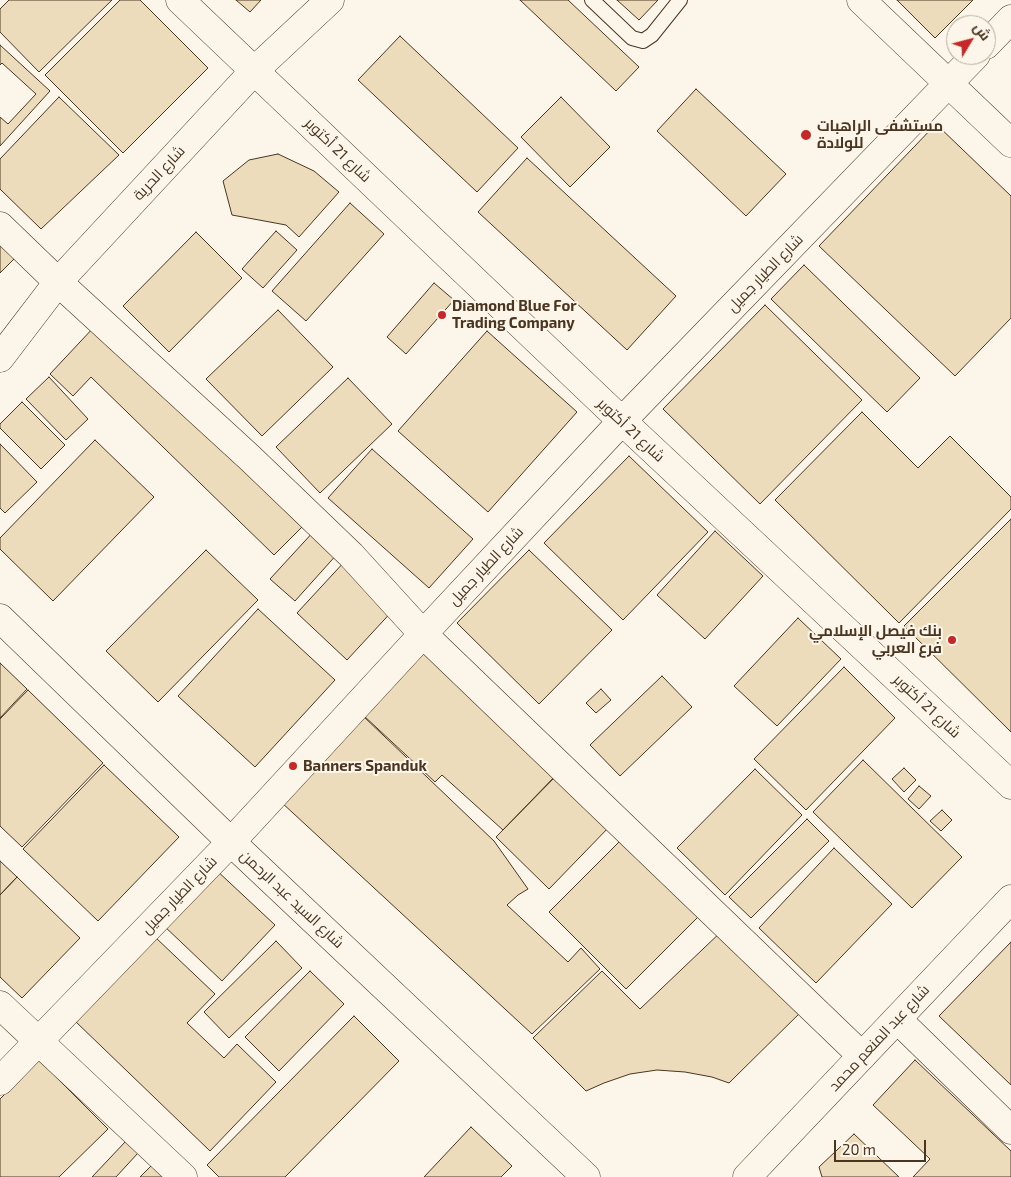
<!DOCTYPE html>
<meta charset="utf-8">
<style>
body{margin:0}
#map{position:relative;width:1011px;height:1177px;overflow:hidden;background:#fbf6e9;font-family:"Exo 2",Cairo,sans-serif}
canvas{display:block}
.north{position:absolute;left:946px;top:15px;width:50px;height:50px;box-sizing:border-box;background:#fbf6e9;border:1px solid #b4a999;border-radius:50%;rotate:53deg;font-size:14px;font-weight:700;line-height:20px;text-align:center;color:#4a3520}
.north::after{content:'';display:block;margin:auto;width:18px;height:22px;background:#c62828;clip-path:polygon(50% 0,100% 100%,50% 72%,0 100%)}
.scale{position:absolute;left:834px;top:1140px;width:92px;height:22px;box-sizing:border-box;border:2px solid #4a3520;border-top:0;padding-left:6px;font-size:15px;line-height:18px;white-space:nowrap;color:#4a3520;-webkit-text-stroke:4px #fbf6e9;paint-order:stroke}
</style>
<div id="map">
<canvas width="1011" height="1177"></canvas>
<div class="north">ش</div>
<div class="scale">20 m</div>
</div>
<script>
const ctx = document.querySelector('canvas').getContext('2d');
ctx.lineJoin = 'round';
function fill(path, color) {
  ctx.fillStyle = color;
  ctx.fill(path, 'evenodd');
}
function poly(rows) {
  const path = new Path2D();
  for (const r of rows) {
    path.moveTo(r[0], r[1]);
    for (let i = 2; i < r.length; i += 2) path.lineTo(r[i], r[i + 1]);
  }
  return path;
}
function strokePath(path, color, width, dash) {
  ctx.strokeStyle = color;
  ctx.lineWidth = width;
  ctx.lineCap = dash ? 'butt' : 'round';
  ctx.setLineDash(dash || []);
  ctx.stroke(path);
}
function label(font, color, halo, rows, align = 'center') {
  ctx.font = font + ' "Exo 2",Cairo,sans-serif';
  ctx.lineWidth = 4;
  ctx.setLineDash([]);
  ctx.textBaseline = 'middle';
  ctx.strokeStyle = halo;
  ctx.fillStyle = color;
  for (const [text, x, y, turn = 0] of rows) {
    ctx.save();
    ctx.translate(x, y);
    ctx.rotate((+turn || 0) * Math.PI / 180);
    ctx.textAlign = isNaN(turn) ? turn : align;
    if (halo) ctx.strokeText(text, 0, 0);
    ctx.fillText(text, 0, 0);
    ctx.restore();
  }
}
const building = poly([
 [9,0,112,0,39,72,0,32,0,9,9,0],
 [120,0,140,0,208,68,123,153,45,75,120,0],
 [236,0,261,0,250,12,236,0],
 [520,0,568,0,639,67,616,91,520,0],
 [617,0,658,0,639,20,617,0],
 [897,0,973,0,935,38,897,0],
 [400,36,518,148,477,192,358,80,400,36],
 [0,45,50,91,0,146,0,117,8,124,36,94,2,63,0,65,0,45],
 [696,89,786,174,746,216,657,131,696,89],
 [59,97,119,155,41,229,0,189,0,159,59,97],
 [561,97,610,147,570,187,521,137,561,97],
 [936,124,1011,196,1011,318,955,376,819,246,936,124],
 [278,154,314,171,339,192,299,237,286,225,232,215,223,181,249,160,278,154],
 [527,158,676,296,627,350,478,212,527,158],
 [350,203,384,234,306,321,272,291,350,203],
 [276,231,297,250,263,288,242,269,276,231],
 [196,232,242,278,169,352,123,306,196,232],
 [0,243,15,258,0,273,0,243],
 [804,265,920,378,887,412,771,299,804,265],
 [434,283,454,300,406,354,387,337,434,283],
 [765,305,862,400,760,504,663,409,765,305],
 [278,310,333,367,262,436,206,379,278,310],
 [95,326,302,527,274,555,91,377,73,396,50,374,95,326],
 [487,331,577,412,488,512,398,431,487,331],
 [49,377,88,419,66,440,26,399,49,377],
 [348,378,392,424,320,493,276,447,348,378],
 [22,402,65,445,41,469,0,428,0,424,22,402],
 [862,412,918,468,950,436,1011,497,1011,509,899,623,775,500,862,412],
 [95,440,154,497,53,601,0,549,0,538,95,440],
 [0,444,37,482,5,513,0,508,0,444],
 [372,449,473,539,429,588,328,498,372,449],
 [629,456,708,532,623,620,544,543,629,456],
 [1011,519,1011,732,904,626,1011,519],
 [315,530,339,552,295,601,270,579,315,530],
 [715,531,763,576,705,639,657,595,715,531],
 [206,550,258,600,158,702,106,651,206,550],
 [529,550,612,630,539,704,457,623,529,550],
 [346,560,396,607,347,660,297,613,346,560],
 [258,609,335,680,255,767,178,696,258,609],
 [798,618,841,659,777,726,734,686,798,618],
 [423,649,558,773,503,830,442,775,435,782,363,715,423,649],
 [0,663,27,689,0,718,0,663],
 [844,667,895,718,806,810,754,759,844,667],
 [662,676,692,707,620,776,590,745,662,676],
 [601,689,611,700,596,713,586,703,601,689],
 [28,690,103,763,22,847,0,826,0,719,28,690],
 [362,715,494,841,528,889,518,895,507,905,568,962,581,948,600,969,532,1034,280,801,362,715],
 [863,760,962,857,912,908,813,812,863,760],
 [104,765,179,837,98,921,23,849,104,765],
 [904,768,916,780,904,792,892,779,904,768],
 [755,769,802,815,725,895,677,848,755,769],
 [559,773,611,825,549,889,496,837,559,773],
 [919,786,931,796,919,809,908,799,919,786],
 [942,810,952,820,941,831,930,821,942,810],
 [807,819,829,841,751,918,729,897,807,819],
 [622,839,699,916,626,989,549,912,622,839],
 [834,848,892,904,816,983,759,928,834,848],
 [0,861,17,877,0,895,0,861],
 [214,868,275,925,222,981,162,924,214,868],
 [17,877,80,938,22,998,0,977,0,895,17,877],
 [724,929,807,1006,729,1083,712,1077,685,1072,657,1070,630,1074,604,1083,586,1091,533,1038,602,971,640,1009,724,929],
 [155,937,215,994,187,1023,224,1058,237,1044,276,1082,210,1151,75,1021,155,937],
 [276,941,302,968,229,1038,204,1012,276,941],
 [1011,942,1011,1085,939,1016,1011,942],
 [310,971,344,1004,279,1071,245,1037,310,971],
 [354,1016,399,1061,285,1177,219,1177,207,1165,354,1016],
 [39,1060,108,1129,59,1177,0,1177,0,1099,39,1060],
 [915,1060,1011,1151,1011,1177,913,1177,930,1159,873,1105,915,1060],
 [471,1127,512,1166,501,1177,424,1177,471,1127],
 [854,1134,899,1177,822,1177,819,1167,854,1134],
 [126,1141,138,1153,116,1177,92,1177,126,1141],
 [153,1164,164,1175,163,1177,140,1177,153,1164]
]);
fill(building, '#ecdcbc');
strokePath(building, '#4a3520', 1);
const service = poly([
 [592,0,632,38,643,41,652,35,680,0]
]);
const minor = poly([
 [180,0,622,421,1011,785],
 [861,0,1011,143],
 [986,45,1011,19],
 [0,226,58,282,250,458,351,555,423,634,862,1056],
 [0,1005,183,1177],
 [897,1019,1011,1130],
 [0,1081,231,842,423,634,622,421,976,55]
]);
const tertiary = poly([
 [0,358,58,282,254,71,330,0],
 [0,618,231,842,586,1177],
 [747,1177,1011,899]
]);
strokePath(service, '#4a3520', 16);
strokePath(minor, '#4a3520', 29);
strokePath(tertiary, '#4a3520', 29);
strokePath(service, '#fbf6e9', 14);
strokePath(minor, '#fbf6e9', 28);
strokePath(tertiary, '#fbf6e9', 28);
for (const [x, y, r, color] of [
 [806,135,6,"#c62828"],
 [442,315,5,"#c62828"],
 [952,640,5,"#c62828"],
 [293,766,5,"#c62828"]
]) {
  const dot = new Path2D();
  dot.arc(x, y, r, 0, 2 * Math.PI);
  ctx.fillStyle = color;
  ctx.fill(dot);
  strokePath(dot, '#fbf6e9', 2);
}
label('bold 15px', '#4a3520', '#fbf6e9', [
 ["مستشفى الراهبات",817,126],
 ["للولادة",817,143],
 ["Diamond Blue For",452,306],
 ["Trading Company",452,323],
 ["بنك فيصل الإسلامي",942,631,"right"],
 ["فرع العربي",942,648,"right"],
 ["Banners Spanduk",303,766]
], 'left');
label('15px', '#4a3520', '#fbf6e9', [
 ["شارع 21 أكتوبر",338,150,44],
 ["شارع الحرية",159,173,-47],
 ["شارع الطيار جميل",765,273,-46],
 ["شارع 21 أكتوبر",631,430,43],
 ["شارع الطيار جميل",486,566,-47],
 ["شارع 21 أكتوبر",927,706,43],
 ["شارع الطيار جميل",179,895,-46],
 ["شارع السيد عبد الرحمن",292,899,43],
 ["شارع عبد المنعم محمد",879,1038,-47]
]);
</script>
